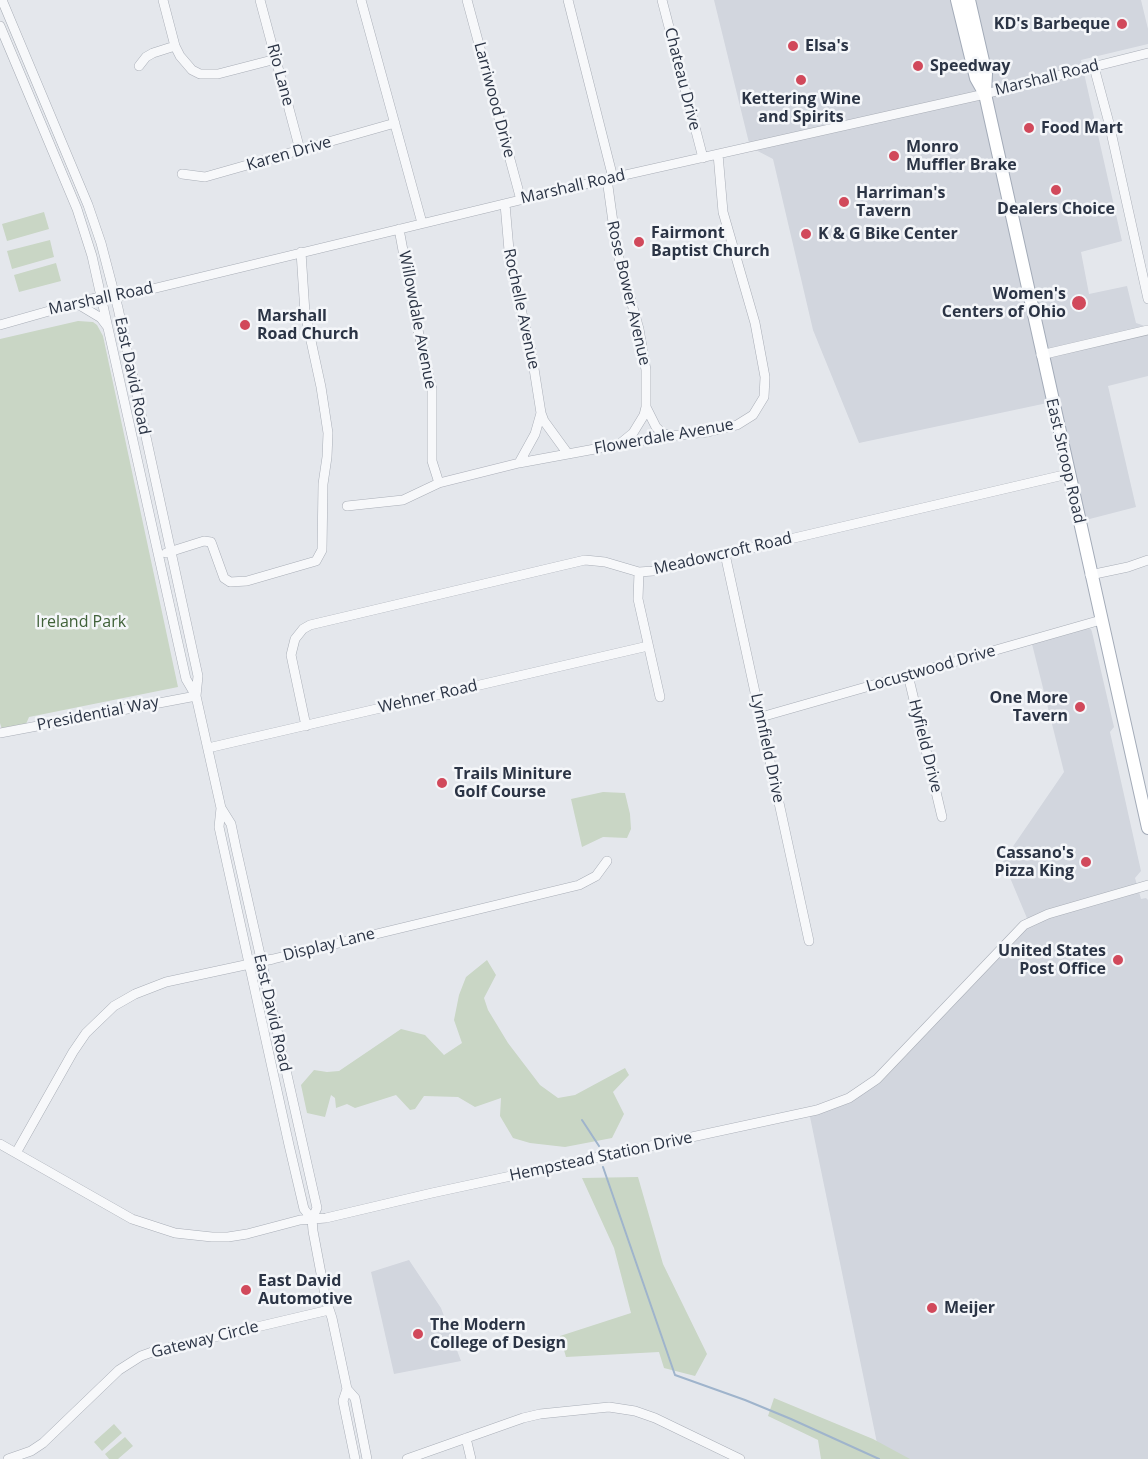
<!DOCTYPE html>
<style>
body{margin:0}
canvas{display:block;background:#e4e7ec}
</style>
<canvas width="1148" height="1459"></canvas>
<script>
const ctx = document.querySelector('canvas').getContext('2d');
ctx.lineJoin = 'round';
function fill(path, color) {
  ctx.fillStyle = color;
  ctx.fill(path, 'evenodd');
}
function poly(rows) {
  const path = new Path2D();
  for (const r of rows) {
    path.moveTo(r[0], r[1]);
    for (let i = 2; i < r.length; i += 2) path.lineTo(r[i], r[i + 1]);
  }
  return path;
}
function strokePath(path, color, width, dash) {
  ctx.strokeStyle = color;
  ctx.lineWidth = width;
  ctx.lineCap = dash ? 'butt' : 'round';
  ctx.setLineDash(dash || []);
  ctx.stroke(path);
}
function label(font, color, halo, rows, align = 'center') {
  ctx.font = font + ' "Open Sans",sans-serif';
  ctx.lineWidth = 5;
  ctx.setLineDash([]);
  ctx.textBaseline = 'middle';
  ctx.strokeStyle = halo;
  ctx.fillStyle = color;
  for (const [text, x, y, turn = 0] of rows) {
    ctx.save();
    ctx.translate(x, y);
    ctx.rotate((+turn || 0) * Math.PI / 180);
    ctx.textAlign = isNaN(turn) ? turn : align;
    if (halo) ctx.strokeText(text, 0, 0);
    ctx.fillText(text, 0, 0);
    ctx.restore();
  }
}
fill(poly([
 [714,0,1141,0,1148,29,1148,44,1081,60,1122,241,1081,252,1089,294,1127,286,1136,323,1148,327,1148,376,1108,386,1136,507,1078,522,1052,402,859,443,813,330,773,159,750,147],
 [1085,628,1091,629,1092,632,1114,727,1110,732,1141,871,1135,878,1141,899,1146,898,1148,900,1148,1459,907,1459,877,1443,809,1112,817,1110,877,1079,1029,923,1003,861,1064,772,1032,644],
 [409,1260,441,1308,461,1361,394,1374,371,1272]
]), '#d2d6de');
fill(poly([
 [44,212,49,229,7,241,2,224],
 [50,240,54,257,12,269,7,251],
 [56,263,61,281,19,292,14,275],
 [78,321,93,322,97,325,103,336,178,687,29,717,24,729,3,733,0,723,0,339],
 [603,792,625,793,630,814,631,829,627,838,603,837,582,847,571,799],
 [487,960,496,975,484,998,488,1010,508,1043,540,1085,558,1098,575,1095,625,1068,629,1075,613,1092,624,1114,612,1138,565,1147,530,1143,513,1138,500,1116,501,1098,475,1107,458,1097,424,1096,415,1109,410,1110,396,1095,355,1108,347,1104,336,1108,335,1098,331,1095,325,1117,307,1113,301,1085,314,1070,327,1072,339,1071,401,1029,425,1035,444,1055,462,1043,454,1020,459,995,466,977],
 [638,1177,663,1264,707,1354,695,1376,664,1368,659,1352,566,1357,560,1336,631,1313,614,1248,582,1178],
 [774,1398,873,1439,910,1459,821,1459,818,1440,768,1416],
 [114,1424,122,1433,102,1451,94,1442],
 [125,1437,133,1446,118,1459,109,1459,105,1454]
]), '#c9d6c5');
strokePath(poly([
 [582,1120,599,1146],
 [603,1167,675,1375,745,1400,791,1419,879,1459]
]), '#9fb4cc', 2);
const minor = poly([
 [2,0,88,205,101,243,118,308,198,676,196,696],
 [163,0,175,46,180,56,192,70,200,74,218,74,276,59],
 [260,0,300,150],
 [361,0,422,223],
 [467,0,521,200],
 [568,0,613,178],
 [662,0,703,158],
 [0,26,77,209,92,256,186,679,196,696,221,808,231,824,236,848,317,1208,312,1219,313,1231,326,1300,332,1318,347,1389,355,1398,367,1459],
 [139,66,146,57,153,53,175,46],
 [1094,67,1109,123,1148,299],
 [182,174,205,177,395,123],
 [607,179,617,251,639,329,646,370,646,407,644,415,633,433,622,442],
 [505,204,510,262,532,356,541,413,535,434,519,463],
 [399,229,417,326,432,389,432,461,439,483],
 [76,303,101,318,107,326],
 [0,325,95,298,123,296,607,179,985,94,1148,53],
 [1041,355,1148,330],
 [646,407,656,427,662,433,671,436],
 [541,413,544,421,568,454],
 [347,506,403,500,439,483,519,463,660,437,708,432,737,425,753,415,764,397,765,377,755,323,723,212,718,154],
 [166,553,204,541,211,542,224,578,230,582,247,581,316,561,322,550,323,484,327,457,328,433,321,387,305,313,301,252],
 [725,554,809,941],
 [639,572,638,599,660,697],
 [1090,575,1128,567,1148,560],
 [908,675,942,817],
 [761,717,1101,620],
 [306,726,291,655,295,639,303,629,310,625,585,560,605,562,639,572,653,571,1068,474],
 [0,733,196,696],
 [208,748,648,646],
 [221,808,219,827,289,1145,304,1209,312,1219],
 [0,1144,132,1219,175,1233,212,1237,228,1237,247,1234,300,1220,326,1218,432,1193,817,1110,849,1098,877,1079,1024,925,1048,914,1148,885],
 [16,1153,73,1052,86,1033,114,1006,135,994,166,982,273,959,579,885,596,876,607,861],
 [347,1389,343,1401,355,1459],
 [466,1438,471,1459],
 [8,1459,31,1451,43,1443,119,1370,141,1356,155,1351,329,1310],
 [407,1459,523,1418,540,1414,609,1407,635,1411,655,1418,740,1459]
]);
const major = poly([
 [957,0,976,78,985,94,1148,828],
 [969,0,986,74,985,93]
]);
strokePath(minor, '#a9aeb7', 10);
strokePath(major, '#a3abb8', 14);
strokePath(minor, '#f7f8fa', 9);
strokePath(major, '#fff', 12);
for (const [x, y, r, color] of [
 [1122,24,6,"#d1495b"],
 [793,46,6,"#d1495b"],
 [918,66,6,"#d1495b"],
 [801,80,6,"#d1495b"],
 [1029,128,6,"#d1495b"],
 [894,156,6,"#d1495b"],
 [1056,190,6,"#d1495b"],
 [844,202,6,"#d1495b"],
 [806,234,6,"#d1495b"],
 [639,242,6,"#d1495b"],
 [1079,303,8,"#d1495b"],
 [245,325,6,"#d1495b"],
 [1080,707,6,"#d1495b"],
 [442,783,6,"#d1495b"],
 [1086,862,6,"#d1495b"],
 [1118,960,6,"#d1495b"],
 [246,1290,6,"#d1495b"],
 [932,1308,6,"#d1495b"],
 [418,1334,6,"#d1495b"]
]) {
  const dot = new Path2D();
  dot.arc(x, y, r, 0, 2 * Math.PI);
  ctx.fillStyle = color;
  ctx.fill(dot);
  strokePath(dot, '#f4f6f9', 2);
}
label('bold 16px', '#2b3445', '#f4f6f9', [
 ["KD's Barbeque",1110,24,"right"],
 ["Elsa's",805,46],
 ["Speedway",930,66],
 ["Kettering Wine",801,99,"center"],
 ["and Spirits",801,117,"center"],
 ["Food Mart",1041,128],
 ["Monro",906,147],
 ["Muffler Brake",906,165],
 ["Harriman's",856,193],
 ["Tavern",856,211],
 ["Dealers Choice",1056,209,"center"],
 ["Fairmont",651,233],
 ["Baptist Church",651,251],
 ["K & G Bike Center",818,234],
 ["Women's",1066,294,"right"],
 ["Centers of Ohio",1066,312,"right"],
 ["Marshall",257,316],
 ["Road Church",257,334],
 ["One More",1068,698,"right"],
 ["Tavern",1068,716,"right"],
 ["Trails Miniture",454,774],
 ["Golf Course",454,792],
 ["Cassano's",1074,853,"right"],
 ["Pizza King",1074,871,"right"],
 ["United States",1106,951,"right"],
 ["Post Office",1106,969,"right"],
 ["East David",258,1281],
 ["Automotive",258,1299],
 ["Meijer",944,1308],
 ["The Modern",430,1325],
 ["College of Design",430,1343]
], 'left');
label('16px', '#2b3445', '#f4f6f9', [
 ["Rio Lane",280,75,75],
 ["Marshall Road",1047,78,-14],
 ["Chateau Drive",682,79,76],
 ["Larriwood Drive",494,100,75],
 ["Karen Drive",289,154,-16],
 ["Marshall Road",573,187,-13],
 ["Rose Bower Avenue",628,293,77],
 ["Marshall Road",101,299,-12],
 ["Rochelle Avenue",521,309,78],
 ["Willowdale Avenue",417,320,79],
 ["East David Road",132,376,78],
 ["Flowerdale Avenue",664,437,-10],
 ["East Stroop Road",1065,461,77],
 ["Meadowcroft Road",723,554,-13],
 ["Locustwood Drive",931,669,-16],
 ["Wehner Road",428,697,-13],
 ["Presidential Way",98,714,-11],
 ["Hyfield Drive",925,746,76],
 ["Lynnfield Drive",767,748,78],
 ["Display Lane",329,945,-14],
 ["East David Road",272,1013,77],
 ["Hempstead Station Drive",601,1157,-12],
 ["Gateway Circle",205,1340,-14]
]);
label('16px', '#3f6138', '#f4f6f9', [
 ["Ireland Park",81,622]
]);
</script>
